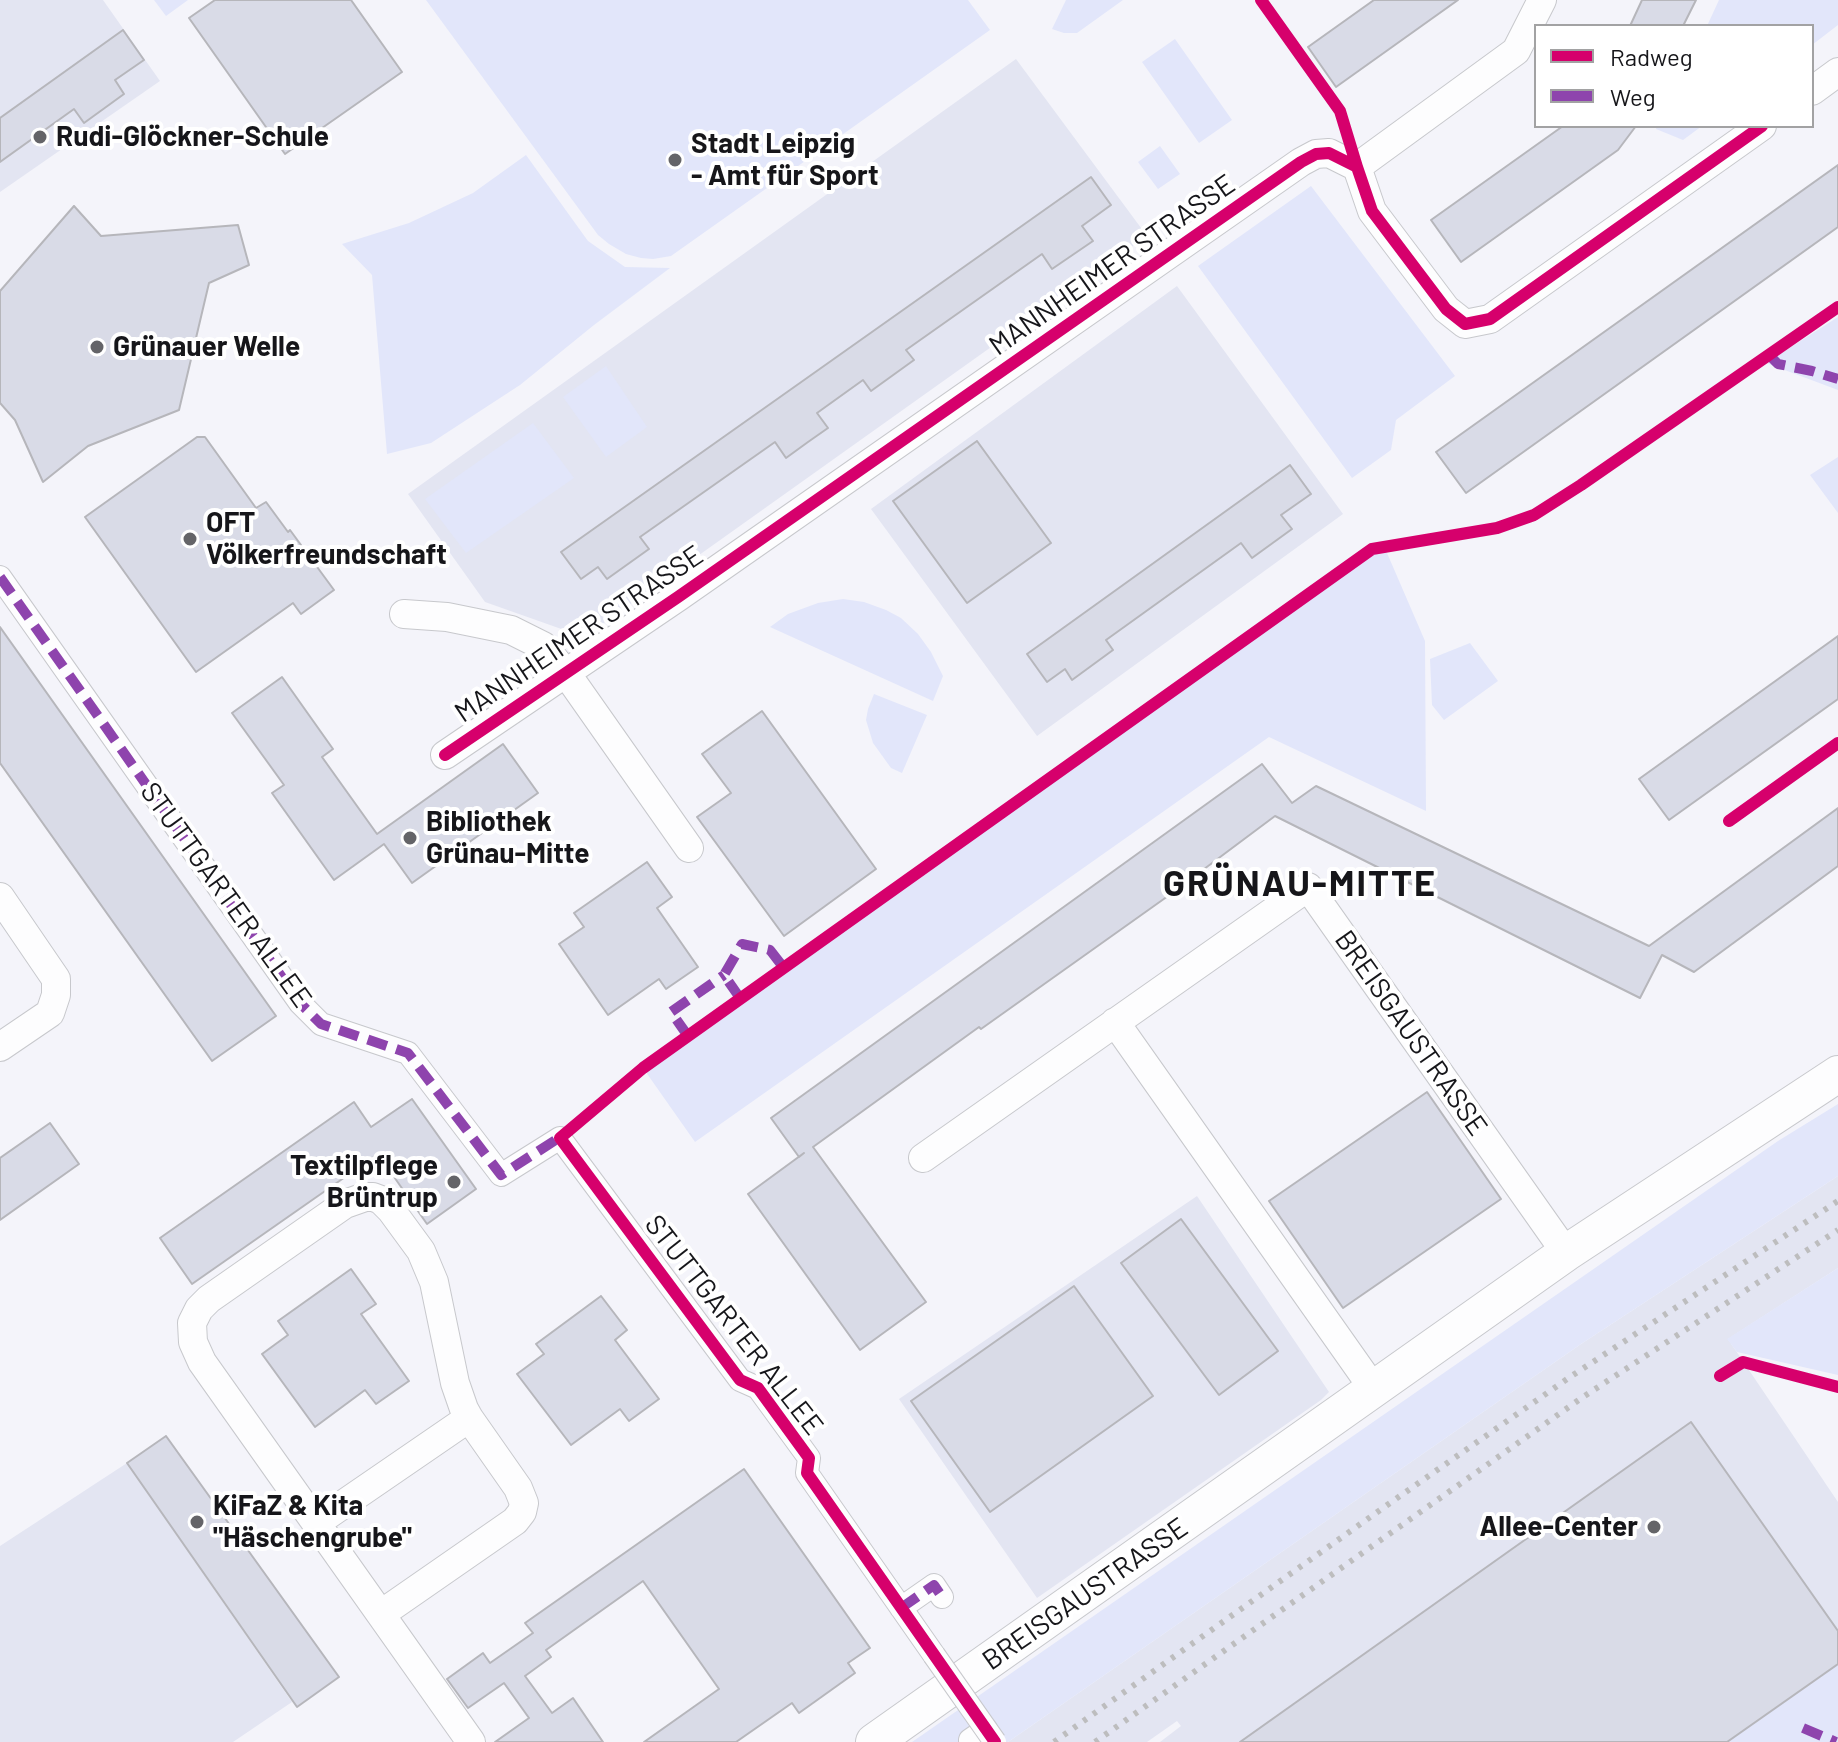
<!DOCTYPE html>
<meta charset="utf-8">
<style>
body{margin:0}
#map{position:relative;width:1838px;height:1742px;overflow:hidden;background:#f4f4fa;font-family:Barlow,sans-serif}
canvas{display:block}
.legend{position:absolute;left:1534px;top:24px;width:280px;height:104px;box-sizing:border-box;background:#fff;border:2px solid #a2a2a3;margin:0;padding:10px 14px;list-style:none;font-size:24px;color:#16161a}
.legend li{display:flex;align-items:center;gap:16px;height:40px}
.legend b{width:40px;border:2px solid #a2a2a3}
</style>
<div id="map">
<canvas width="1838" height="1742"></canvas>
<ul class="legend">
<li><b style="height:10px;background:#d6006c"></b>Radweg</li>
<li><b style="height:10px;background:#8e44ad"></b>Weg</li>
</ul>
</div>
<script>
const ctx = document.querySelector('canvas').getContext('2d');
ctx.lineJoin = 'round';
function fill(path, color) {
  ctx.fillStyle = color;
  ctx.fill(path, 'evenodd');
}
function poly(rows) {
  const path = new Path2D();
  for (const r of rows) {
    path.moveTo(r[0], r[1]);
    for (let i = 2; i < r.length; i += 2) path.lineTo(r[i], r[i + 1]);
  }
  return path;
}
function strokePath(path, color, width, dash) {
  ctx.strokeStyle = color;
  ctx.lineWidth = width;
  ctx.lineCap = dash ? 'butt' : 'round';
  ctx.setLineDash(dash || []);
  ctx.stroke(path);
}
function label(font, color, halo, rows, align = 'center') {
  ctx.font = font + ' Barlow,sans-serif';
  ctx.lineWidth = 8;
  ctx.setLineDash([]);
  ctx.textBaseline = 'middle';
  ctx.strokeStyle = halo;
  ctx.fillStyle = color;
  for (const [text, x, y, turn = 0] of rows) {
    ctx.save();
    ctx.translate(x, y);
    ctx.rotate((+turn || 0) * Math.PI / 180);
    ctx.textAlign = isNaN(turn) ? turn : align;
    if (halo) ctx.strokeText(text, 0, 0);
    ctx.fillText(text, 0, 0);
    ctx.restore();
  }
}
fill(poly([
 [0,0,103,0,160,81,0,192],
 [1016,59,1147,236,584,637,485,602,408,494],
 [1177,286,1343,514,1037,736,871,509],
 [1838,1176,1838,1268,1728,1339,1838,1502,1838,1720,1806,1742,1160,1742,1181,1726,1177,1721,1147,1742,1008,1742,1581,1344],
 [1197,1196,1329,1392,1321,1400,1037,1598,899,1399],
 [127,1463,292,1702,233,1742,0,1742,0,1546]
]), '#e3e5f2');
fill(poly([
 [154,0,188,0,166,16],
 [426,0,968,0,990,30,671,256,653,259,641,258,626,254,609,244,598,235],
 [1066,0,1123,0,1077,33,1064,33,1052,29],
 [1719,0,1838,0,1838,25,1812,45,1812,26,1707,26],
 [1175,39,1232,120,1199,143,1142,62],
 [1657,126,1702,126,1683,140,1656,129],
 [1160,146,1180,174,1158,189,1138,162],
 [526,155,588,241,625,267,670,268,594,325,520,385,431,443,387,454,372,275,342,244,409,223,473,193],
 [1311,186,1455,376,1396,420,1391,450,1352,478,1198,266],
 [1838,317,1838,390,1766,363],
 [606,366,647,427,606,457,563,397],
 [533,423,574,478,466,553,425,499],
 [1838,457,1838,513,1810,475],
 [1384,546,1425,641,1426,811,1269,737,695,1142,643,1068,1372,549],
 [843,599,864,602,886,610,901,618,918,634,931,652,943,676,933,701,770,627,788,614,818,603],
 [1470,643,1498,681,1444,720,1432,705,1430,659],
 [874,694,927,715,902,773,891,768,873,743,866,720,868,709],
 [1838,1104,1838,1176,1581,1344,1008,1742,912,1742,1778,1141],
 [1838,1268,1838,1375,1737,1352,1727,1339],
 [1838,1664,1838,1742,1727,1742]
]), '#e2e6fa');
const building = poly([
 [215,0,351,0,402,72,285,154,189,18,215,0],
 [1374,0,1458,0,1336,87,1308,47,1374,0],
 [1642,0,1696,0,1683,26,1630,26,1642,0],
 [123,30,144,60,115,80,124,94,84,123,74,109,0,162,0,118,123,30],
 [1563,126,1636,126,1618,150,1461,262,1431,220,1563,126],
 [1838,165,1838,227,1466,493,1436,452,1838,165],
 [1091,177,1111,205,1082,226,1093,241,1052,269,1042,254,906,350,914,360,871,391,863,380,817,413,828,428,808,442,786,458,775,442,640,537,649,549,607,579,598,567,581,579,561,552,1091,177],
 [74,206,101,236,238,225,249,265,209,283,179,410,88,446,43,482,15,420,0,403,0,291,74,206],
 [197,437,205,437,256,508,266,502,288,532,290,530,334,590,301,614,293,603,196,672,85,517,197,437],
 [977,441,1051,543,967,603,893,501,977,441],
 [1290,465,1311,494,1281,515,1292,529,1252,558,1241,543,1106,640,1113,650,1072,680,1065,669,1047,682,1027,654,1290,465],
 [0,627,276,1016,212,1061,0,763,0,627],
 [1838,636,1838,699,1669,820,1639,779,1838,636],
 [282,677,333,749,322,757,377,834,503,744,538,793,412,883,384,844,334,880,272,793,284,785,232,713,282,677],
 [762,711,876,869,784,936,697,817,731,793,702,754,762,711],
 [1262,764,1292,803,1316,786,1649,946,1838,808,1838,866,1694,972,1662,955,1640,998,1275,816,1168,896,981,1029,979,1027,813,1147,926,1302,860,1350,748,1194,804,1153,799,1157,771,1118,1262,764],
 [647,862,672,897,657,908,698,967,666,989,659,979,608,1015,559,944,584,927,574,913,647,862],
 [1427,1092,1501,1199,1343,1308,1269,1201,1427,1092],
 [412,1099,476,1189,427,1224,378,1154,192,1284,160,1238,354,1102,371,1127,412,1099],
 [50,1123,79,1164,0,1220,0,1158,50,1123],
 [1181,1219,1278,1351,1219,1395,1121,1263,1181,1219],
 [351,1269,376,1304,361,1314,409,1381,376,1404,365,1390,315,1427,262,1354,288,1335,278,1321,351,1269],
 [1074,1286,1153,1396,990,1512,911,1401,1074,1286],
 [601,1296,627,1330,615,1340,659,1399,629,1421,620,1409,571,1445,517,1374,544,1354,536,1344,601,1296],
 [1691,1422,1838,1631,1838,1664,1727,1742,1240,1742,1691,1422],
 [166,1436,339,1677,297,1707,127,1463,166,1436],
 [744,1469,870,1648,848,1663,855,1673,799,1713,792,1703,736,1742,644,1742,719,1689,643,1581,546,1650,551,1657,525,1676,552,1713,573,1698,603,1742,495,1742,529,1718,504,1683,468,1708,447,1679,483,1653,490,1663,533,1633,525,1623,744,1469]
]);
fill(building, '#d9dbe7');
strokePath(building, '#b6b6bb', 2);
const pedestrian = poly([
 [0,577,300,1003,321,1024,408,1053,501,1175,560,1138,740,1380,758,1388,809,1458,807,1473,934,1655],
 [901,1608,934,1585,942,1597],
 [970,1740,986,1729]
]);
const minor = poly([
 [1812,91,1838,72],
 [1357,167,1516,51,1542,0],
 [404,614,447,617,511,630,543,646,566,673,689,848],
 [445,755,678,597,1301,162,1316,154,1329,153,1357,167,1372,211,1446,309,1465,324,1490,319,1762,126],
 [0,897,56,979,56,995,50,1013,0,1047],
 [1115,1022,1373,1388],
 [923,1158,1308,887,1566,1253],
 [316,1523,202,1362,193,1342,192,1323,199,1309,209,1299,345,1204,365,1197,373,1197,381,1200,391,1210,421,1251,434,1282,455,1383,464,1409,469,1418],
 [381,1614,515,1521,522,1512,524,1503,518,1488,469,1418,316,1523,471,1742]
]);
const tertiary = poly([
 [874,1742,1566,1253,1838,1074]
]);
strokePath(pedestrian, '#c7c8cc', 24);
strokePath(minor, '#c7c8cc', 30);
strokePath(tertiary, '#c7c8cc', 38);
strokePath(pedestrian, '#fdfdfe', 22);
strokePath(minor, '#fdfdfe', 28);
strokePath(tertiary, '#fdfdfe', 36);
strokePath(poly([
 [1054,1742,1390,1503,1570,1377,1838,1201],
 [1095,1742,1583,1397,1838,1230]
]), '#bdbdbe', 6, [4, 8]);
const pedestrianBridge = poly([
 [934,1655,995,1742]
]);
strokePath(pedestrianBridge, '#c7c8cc', 24, []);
strokePath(pedestrianBridge, '#fdfdfe', 22);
strokePath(poly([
 [1769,355,1778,364,1812,371,1838,379],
 [0,577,300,1003,321,1024,408,1053,501,1175,565,1134],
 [740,998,724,975,742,944,770,950,784,968],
 [688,1036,671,1012,724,975],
 [901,1608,934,1585,942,1597],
 [1803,1728,1836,1742]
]), '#8e44ad', 10, [20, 10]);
strokePath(poly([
 [1261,0,1340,111,1357,167],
 [445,755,678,597,1301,162,1316,154,1329,153,1357,167,1372,211,1446,309,1465,324,1490,319,1762,126],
 [1729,821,1838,743],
 [1720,1376,1743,1362,1838,1387],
 [995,1742,807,1473,809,1458,758,1388,740,1380,560,1138,643,1068,1372,549,1497,528,1534,515,1581,485,1838,307]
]), '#d6006c', 12);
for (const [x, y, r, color] of [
 [40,137,8,"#646468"],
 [675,160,8,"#646468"],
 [97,347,8,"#646468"],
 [190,539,8,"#646468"],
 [410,838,8,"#646468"],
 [454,1182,8,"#646468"],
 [197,1522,8,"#646468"],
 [1654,1527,8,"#646468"]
]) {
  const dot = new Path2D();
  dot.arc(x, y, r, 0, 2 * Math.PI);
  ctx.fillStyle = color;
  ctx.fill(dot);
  strokePath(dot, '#fff', 3);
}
label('bold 28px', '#16161a', '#fff', [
 ["Rudi-Glöckner-Schule",56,137],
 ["Stadt Leipzig",691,144],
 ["- Amt für Sport",691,176],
 ["Grünauer Welle",113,347],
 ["OFT",206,523],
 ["Völkerfreundschaft",206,555],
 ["Bibliothek",426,822],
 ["Grünau-Mitte",426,854],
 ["Textilpflege",438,1166,"right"],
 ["Brüntrup",438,1198,"right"],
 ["KiFaZ & Kita",213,1506],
 ["\"Häschengrube\"",213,1538],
 ["Allee-Center",1638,1527,"right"]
], 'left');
label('28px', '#16161a', '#fff', [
 ["MANNHEIMER STRASSE",1112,265,-35],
 ["MANNHEIMER STRASSE",579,634,-34],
 ["STUTTGARTER ALLEE",226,895,54],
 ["BREISGAUSTRASSE",1411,1033,55],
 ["STUTTGARTER ALLEE",734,1325,52],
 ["BREISGAUSTRASSE",1085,1594,-35]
]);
ctx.letterSpacing = '2px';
label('bold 36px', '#16161a', '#fff', [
 ["GRÜNAU-MITTE",1300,884]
]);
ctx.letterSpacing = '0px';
</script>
